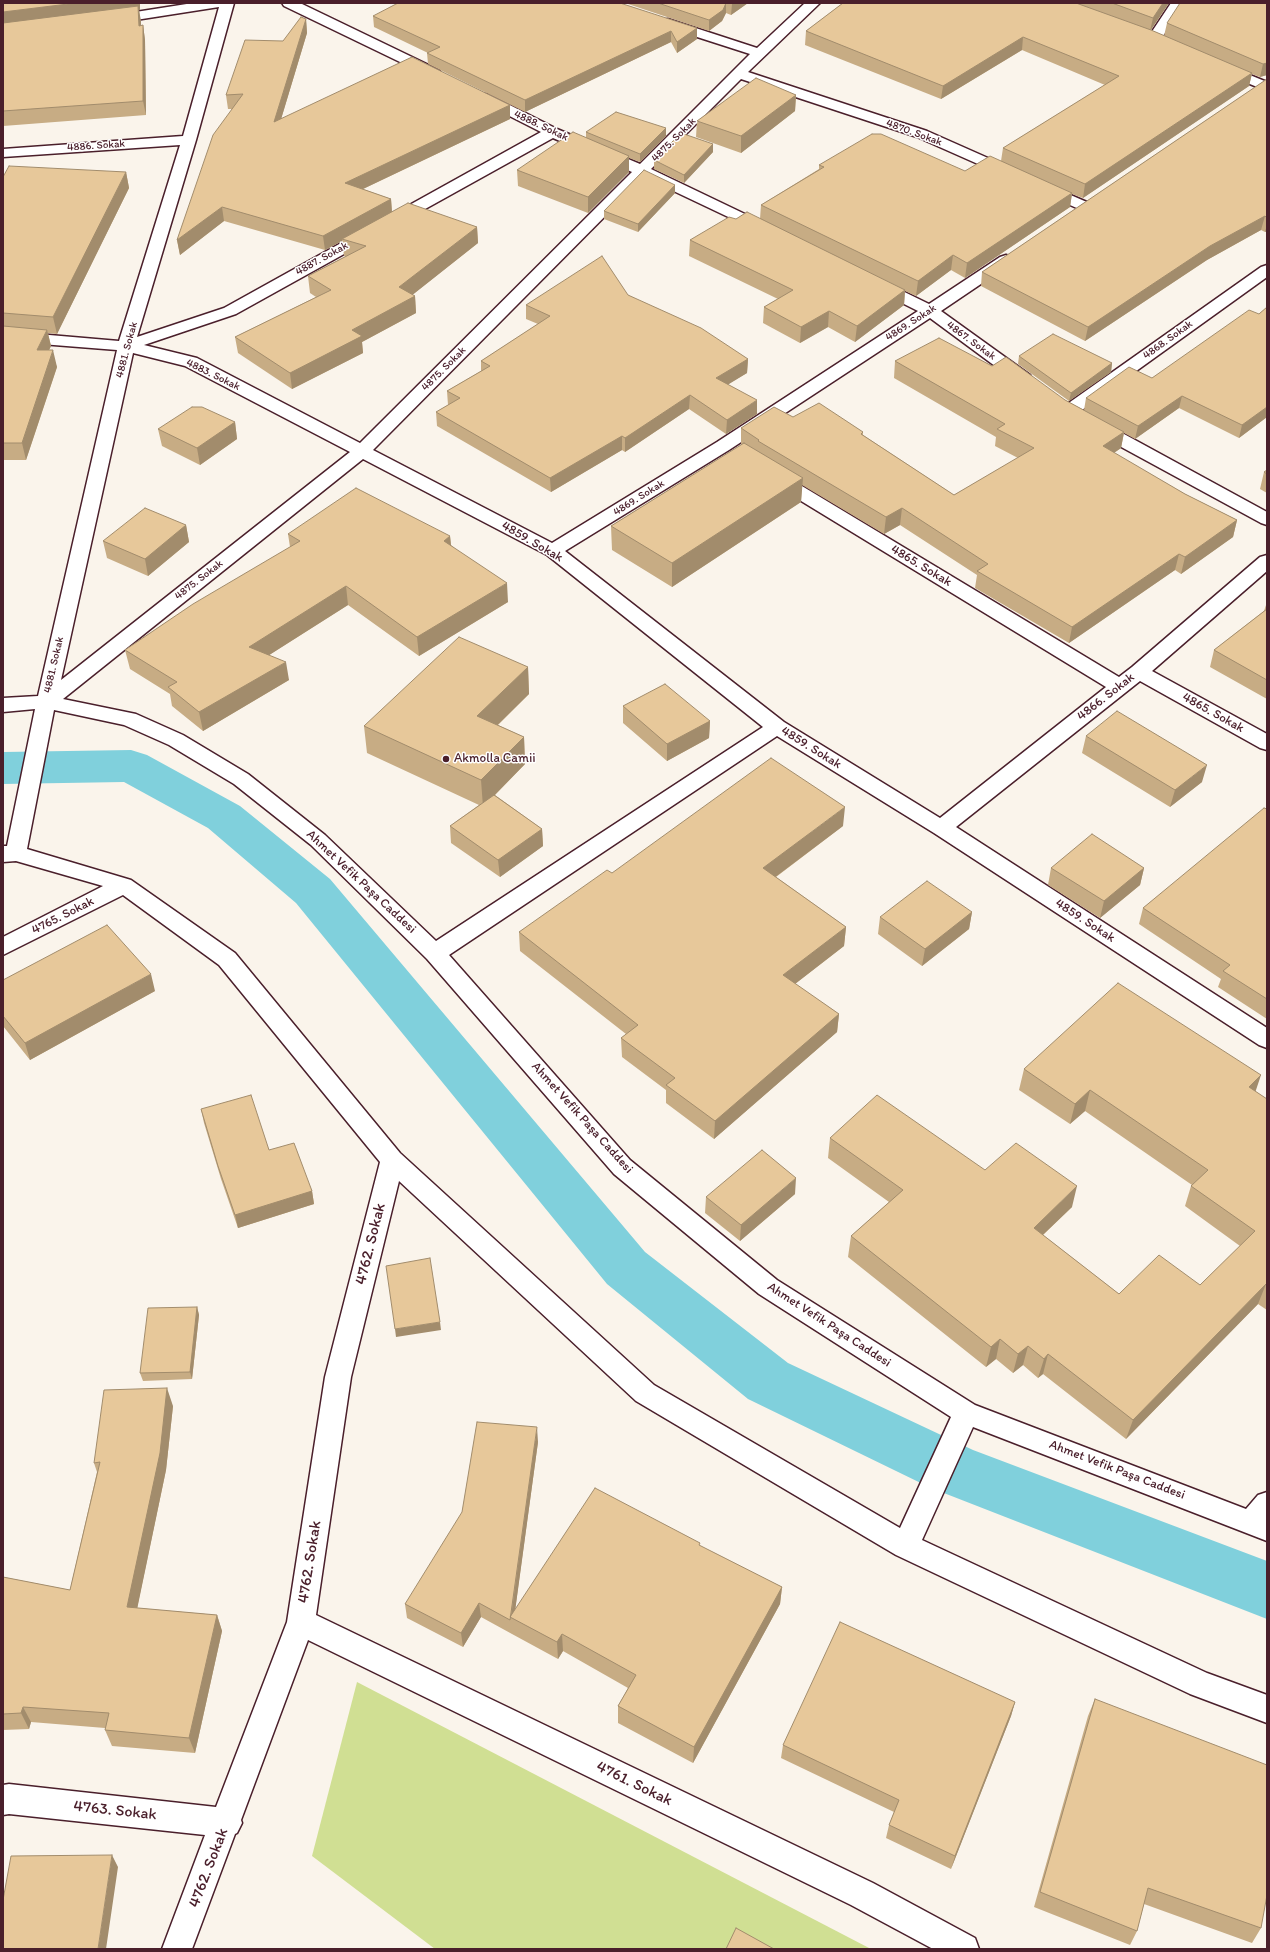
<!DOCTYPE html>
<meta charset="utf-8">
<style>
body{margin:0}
#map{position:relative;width:1270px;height:1952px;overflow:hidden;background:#faf4eb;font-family:Itim,sans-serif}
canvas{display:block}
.frame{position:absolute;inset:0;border:4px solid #4a1f2b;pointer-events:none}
</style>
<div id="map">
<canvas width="1270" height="1952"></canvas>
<div class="frame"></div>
</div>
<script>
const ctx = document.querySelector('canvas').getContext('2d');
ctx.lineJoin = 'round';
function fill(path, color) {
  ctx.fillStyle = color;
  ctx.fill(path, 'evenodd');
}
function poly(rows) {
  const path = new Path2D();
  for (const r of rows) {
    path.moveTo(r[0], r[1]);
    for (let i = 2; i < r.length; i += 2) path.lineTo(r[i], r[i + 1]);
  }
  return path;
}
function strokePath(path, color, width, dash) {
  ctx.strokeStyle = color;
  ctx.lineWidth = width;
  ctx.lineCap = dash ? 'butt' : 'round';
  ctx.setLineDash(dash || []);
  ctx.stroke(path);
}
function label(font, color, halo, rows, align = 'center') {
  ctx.font = font + ' Itim,sans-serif';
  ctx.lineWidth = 3;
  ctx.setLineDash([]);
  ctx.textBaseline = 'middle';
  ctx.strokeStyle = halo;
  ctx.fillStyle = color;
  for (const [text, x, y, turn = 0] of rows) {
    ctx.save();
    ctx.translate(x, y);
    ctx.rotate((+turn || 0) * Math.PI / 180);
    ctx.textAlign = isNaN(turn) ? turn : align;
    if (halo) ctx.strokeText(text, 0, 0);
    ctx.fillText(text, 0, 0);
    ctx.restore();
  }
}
fill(poly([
 [357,1682,871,1949,435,1949,312,1856]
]), '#d0df93');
fill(poly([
 [131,750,147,755,240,806,330,879,645,1252,788,1363,973,1450,1267,1561,1267,1619,931,1488,748,1399,607,1284,296,903,208,828,124,782,3,784,3,752,131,750]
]), '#80d0dc');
const minor = poly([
 [193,3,234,3,196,140,137,337,224,308,541,132,478,100,476,97,478,94,488,94,557,129,640,164,750,54,663,26,661,23,663,20,668,19,757,48,805,3,820,3,748,72,927,131,1015,170,1018,173,1015,176,1005,176,917,137,741,79,651,169,772,227,775,230,772,233,762,233,644,177,373,450,552,543,717,442,918,311,872,288,870,285,872,282,878,280,884,282,929,304,1000,257,1006,255,1012,257,1014,260,1012,263,941,311,1030,375,1032,379,1030,383,1024,384,1018,383,930,318,729,450,565,551,784,722,940,818,1106,687,770,482,767,478,770,474,776,473,782,474,1119,677,1132,667,1260,557,1267,555,1267,571,1152,671,1267,734,1267,750,1260,748,1140,681,956,827,1267,1028,1267,1048,1259,1045,934,833,777,736,449,955,630,1160,777,1280,975,1405,1246,1509,1258,1495,1267,1492,1267,1541,973,1427,922,1540,1207,1673,1267,1695,1267,1723,1190,1694,896,1555,636,1401,399,1181,351,1377,316,1615,873,1883,975,1938,979,1949,933,1949,851,1905,308,1640,241,1820,242,1823,237,1833,235,1834,192,1949,162,1949,205,1835,9,1814,3,1815,3,1785,9,1784,216,1807,287,1622,325,1377,380,1162,219,965,123,895,3,955,3,937,103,886,16,861,3,862,3,846,7,846,35,709,3,712,3,698,38,696,117,350,3,341,3,331,119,341,180,145,3,157,3,149,183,136,219,7,110,24,105,23,103,20,105,17,110,16,193,3],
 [553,138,632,172,360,443,197,358,144,345,236,314,553,138],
 [133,353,185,366,350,452,61,680,133,353],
 [363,459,547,555,763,727,436,941,325,835,248,774,183,735,136,714,63,699,363,459],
 [54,710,124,725,169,745,234,784,311,845,427,959,614,1174,759,1294,951,1417,900,1528,654,1385,400,1153,235,953,131,880,27,849,54,710],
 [282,3,300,3,439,70,441,73,439,76,434,77,429,76,284,6,282,3],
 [1171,3,1185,3,1159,42,1149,42,1147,39,1171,3],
 [1223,64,1267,82,1267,91,1218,71,1216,68,1218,65,1223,64],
 [1043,183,1089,203,1092,206,1089,209,1084,211,1079,209,1038,191,1035,188,1038,185,1043,183],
 [1267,265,1267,277,1075,415,1069,416,1063,415,1060,411,1063,407,1261,267,1267,265],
 [1096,421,1102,422,1267,512,1267,525,1261,523,1090,430,1087,426,1090,422,1096,421]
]);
strokePath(minor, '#4a1f2b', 3);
fill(minor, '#fff');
fill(poly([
 [3,3,140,3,140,10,139,10,141,26,143,25,145,40,146,115,3,126],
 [625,3,748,3,731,15,726,13,722,21,709,31],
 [843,3,1169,3,1151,30,1164,36,1167,23,1267,3,1267,75,1260,77,1252,74,1249,86,1083,198,1072,194,1070,207,965,278,951,270,916,296,905,291,904,305,855,342,828,327,800,343,763,323,764,307,778,299,689,256,690,240,736,219,760,219,761,205,819,169,819,165,965,171,1001,161,1003,148,1105,85,1022,50,941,99,805,45,806,31],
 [373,16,697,28,697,39,677,53,671,42,525,112,428,64,427,53,428,53,374,27],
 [306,19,307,33,281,119,510,105,510,119,363,189,391,199,392,212,477,227,478,243,412,295,415,296,416,313,362,342,363,353,292,389,238,353,235,337,316,297,310,293,308,276,346,256,344,256,342,241,325,250,224,221,180,255,177,240,232,109,228,109,226,95],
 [1267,79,1267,231,1265,232,1261,230,1207,260,1085,341,981,286,982,272],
 [796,95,795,111,741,153,696,137,697,121],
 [586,132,666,136,640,162,629,158,629,172,588,213,518,186,517,170,586,138],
 [713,144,713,152,684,183,654,169,654,160],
 [126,172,129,188,57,334,48,333,51,346,49,350,57,367,26,460,3,460,3,177],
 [675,185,675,193,638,232,604,219,604,211],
 [628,295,748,359,747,373,728,384,757,414,726,434,689,409,625,452,622,450,551,492,437,426,436,412,448,405,447,391,481,371,481,361,538,324,526,319,526,305],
 [1267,307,1267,417,1239,438,1179,408,1135,439,1124,433,1121,448,1114,453,1185,494,1237,520,1233,537,1181,574,1175,570,1069,643,975,588,977,575,900,525,884,534,802,485,801,502,672,587,612,550,611,526,741,445,741,428,793,417,863,432,863,435,954,495,1018,458,995,446,996,437,894,378,895,361,992,366,1065,400,1084,410,1086,398,1152,378,1259,314],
 [1019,356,1112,363,1111,372,1069,401,1018,364],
 [235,422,237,439,200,465,162,446,158,429],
 [1267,470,1267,493,1260,489,1264,472],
 [186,525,189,542,148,576,107,558,103,541],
 [288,534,450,536,451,545,508,602,419,656,348,605,269,655,289,680,203,731,172,706,170,694,130,669,125,650,290,547],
 [1267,602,1267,699,1210,667,1214,650,1264,611],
 [528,667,529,694,498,725,524,737,525,764,495,795,542,829,543,846,500,877,451,843,450,826,479,805,367,753,364,726],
 [623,706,710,721,709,738,667,761,623,723],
 [1086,736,1202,782,1170,807,1082,753],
 [1267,809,1267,1019,1218,987,1221,979,1139,924,1143,908],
 [843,826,776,877,846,927,844,946,795,984,839,1014,837,1032,714,1139,666,1103,666,1090,622,1057,621,1038,626,1034,520,951,519,932,612,873],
 [1051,868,1144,868,1140,885,1100,918,1048,885],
 [972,912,969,929,922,966,878,934,880,917],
 [3,980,155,991,30,1060,3,1026],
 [1024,1069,1255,1091,1267,1099,1267,1310,1258,1304,1126,1439,1043,1374,1038,1378,1023,1365,1013,1373,996,1359,986,1367,848,1257,851,1236,889,1202,828,1158,830,1138,985,1170,1072,1207,1043,1235,1119,1294,1200,1285,1240,1246,1185,1206,1191,1186,1192,1185,1085,1111,1070,1124,1019,1090],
 [201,1109,269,1150,312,1191,314,1204,238,1228,221,1179,204,1123],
 [795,1194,740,1241,705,1213,706,1197],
 [197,1307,199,1315,192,1379,143,1381,140,1373],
 [173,1406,166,1470,137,1608,217,1615,222,1631,195,1753,112,1746,105,1730,105,1728,31,1722,29,1729,3,1730,3,1577,70,1590,97,1472,94,1463],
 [538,1442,515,1610,700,1546,782,1587,780,1604,693,1763,618,1723,618,1706,628,1688,563,1651,558,1659,512,1634,512,1633,512,1634,481,1617,463,1647,407,1618,405,1604],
 [1095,1699,1261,1928,1252,1943,1144,1904,1137,1931,1130,1945,1034,1907,1088,1716],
 [1015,1702,1011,1716,951,1869,886,1838,889,1825,894,1812,781,1758,783,1745]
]), '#c7ac84');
fill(poly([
 [76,3,140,3,140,10,139,10,141,21,141,40,3,26,3,12],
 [726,3,726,13,722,21,709,31,709,20],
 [733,3,748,3,731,15,732,4],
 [1163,3,1169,3,1150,31,1153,18],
 [306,19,307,33,276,136,274,122],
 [143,25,145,40,146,115,143,101],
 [697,28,697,39,677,53,677,42],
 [671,31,671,42,525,112,525,100],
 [1023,37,1022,50,941,99,943,86],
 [1267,63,1267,75,1260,77,1263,64],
 [1252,73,1249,86,1083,198,1085,184],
 [796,95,795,111,741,153,741,136],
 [510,105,510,119,346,197,345,183],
 [666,128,666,136,640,162,640,154],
 [713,144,713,152,684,183,684,175],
 [629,156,629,172,588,213,588,197],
 [126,172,129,188,57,334,53,317],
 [675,185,675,193,638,232,638,224],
 [1072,193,1070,207,965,278,967,263],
 [391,199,392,213,342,239,342,241,325,250,323,236],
 [222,207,224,221,180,255,177,240],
 [1265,216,1261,230,1207,260,1085,341,1088,327,1210,246],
 [1267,225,1267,231,1265,232],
 [477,227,478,243,401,304,399,287],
 [953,255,951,270,916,296,918,281],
 [905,290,904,305,855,342,857,326],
 [415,296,416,313,362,342,363,353,292,389,290,373,352,330],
 [829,311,828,327,800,343,801,327],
 [47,330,51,346,41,367,37,350],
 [53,350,57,367,26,460,22,443],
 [748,359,747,373,716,392,716,378],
 [1112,363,1111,372,1069,401,1071,393],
 [690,395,689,409,625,452,625,438],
 [1182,396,1179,408,1135,439,1138,426],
 [757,400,757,414,726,434,727,420],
 [1267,407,1267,417,1239,438,1242,425],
 [235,422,237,439,200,465,197,448],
 [1124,432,1121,448,1099,463,1103,446],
 [622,436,622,450,551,492,550,478],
 [803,478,801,502,672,587,672,563],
 [902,508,900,525,884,534,886,517],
 [1237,520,1233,537,1181,574,1185,557],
 [186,525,189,542,148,576,145,559],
 [450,536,452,555,444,541],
 [1179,554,1175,570,1069,643,1072,627],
 [507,583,508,602,419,656,417,637],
 [346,586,348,605,252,666,249,647],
 [286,662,289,680,203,731,199,712],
 [528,667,529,694,479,743,477,716],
 [710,721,709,738,667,761,667,744],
 [524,737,525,764,483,807,481,780],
 [1207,765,1202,782,1170,807,1175,790],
 [845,807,843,826,762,887,763,868],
 [542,829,543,846,500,877,498,860],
 [1144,868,1140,885,1100,918,1104,901],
 [972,912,969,929,922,966,925,949],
 [846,927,844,946,782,994,783,975],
 [151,974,155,991,30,1060,25,1043],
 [839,1014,837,1032,714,1139,715,1121],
 [1261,1075,1254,1096,1249,1087],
 [1090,1090,1085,1111,1070,1124,1075,1104],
 [796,1178,795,1194,740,1241,741,1225],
 [1077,1186,1072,1207,1029,1248,1034,1228],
 [312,1191,314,1204,238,1228,235,1215],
 [1266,1284,1258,1304,1126,1439,1133,1420],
 [197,1307,199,1315,192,1379,190,1372],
 [440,1322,441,1330,396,1337,395,1329],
 [1000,1339,996,1359,986,1367,991,1347],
 [1028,1346,1023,1365,1013,1373,1018,1354],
 [1048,1354,1043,1374,1038,1378,1044,1359],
 [167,1388,173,1406,166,1470,134,1624,127,1607],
 [537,1427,538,1442,514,1619,511,1617],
 [782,1587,780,1604,693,1763,694,1747],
 [479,1603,481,1617,463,1647,461,1633],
 [217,1615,222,1631,195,1753,189,1738],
 [562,1634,563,1651,558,1659,557,1642],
 [1015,1702,1011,1716,951,1869,955,1856],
 [23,1707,31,1722,29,1729,21,1713],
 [112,1855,118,1867,106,1949,98,1949]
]), '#a28c6c');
const building = poly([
 [3,3,76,3,3,12,3,3],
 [398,3,620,3,697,28,677,42,671,31,525,100,427,53,440,47,373,16,398,3],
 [658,3,726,3,723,10,709,20,658,3],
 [843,3,1076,3,1151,30,1252,73,1085,184,1003,148,1119,76,1023,37,943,86,806,31,843,3],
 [1112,3,1163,3,1153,18,1112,3],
 [1180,3,1267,3,1267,63,1263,64,1167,23,1180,3],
 [138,6,139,26,143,25,143,101,3,111,3,23,138,6],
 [301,17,306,19,274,122,412,57,510,105,345,183,391,199,323,236,222,207,177,240,213,135,243,94,226,95,245,40,283,41,301,17],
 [756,78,796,95,741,136,697,121,756,78],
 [1267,79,1267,218,1265,216,1210,246,1088,327,982,272,1267,79],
 [616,112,666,128,640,154,586,132,616,112],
 [573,132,629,156,588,197,517,170,573,132],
 [681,133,713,144,684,175,654,160,681,133],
 [872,134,881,134,965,171,990,156,1072,193,967,263,953,255,918,281,761,205,824,167,819,165,872,134],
 [9,166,126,172,53,317,3,313,3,177,9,166],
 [644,170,675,185,638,224,604,211,644,170],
 [408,203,477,227,399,287,415,296,352,330,362,336,290,373,235,337,331,290,308,276,366,246,342,239,408,203],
 [747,212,905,290,857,326,829,311,801,327,764,307,793,290,690,240,729,217,736,219,747,212],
 [602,256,628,295,701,328,748,359,716,378,757,400,727,420,690,395,625,438,622,436,550,478,436,412,460,398,447,391,490,366,481,361,550,316,526,305,602,256],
 [1267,307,1267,407,1242,425,1182,396,1138,426,1086,398,1129,367,1152,378,1249,310,1259,314,1267,307],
 [3,326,47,330,37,350,53,350,22,443,3,443,3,326],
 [1053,334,1112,363,1071,393,1019,356,1053,334],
 [939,338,992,366,1006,357,1065,400,1124,432,1103,446,1185,494,1237,520,1185,557,1179,554,1072,627,977,571,988,564,902,508,886,517,758,441,759,440,741,428,774,407,793,417,819,403,863,432,861,434,954,495,1034,448,997,429,1005,424,895,361,939,338],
 [192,407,202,407,235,422,197,448,158,429,192,407],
 [744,443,803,478,672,563,611,526,744,443],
 [1267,470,1267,474,1264,472,1267,470],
 [356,488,450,536,444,541,507,583,417,637,346,586,249,647,286,662,199,712,168,687,177,682,125,650,193,604,300,541,288,534,356,488],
 [145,508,186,525,145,559,103,541,145,508],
 [1267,609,1267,680,1214,650,1267,609],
 [459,637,528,667,477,716,524,737,481,780,364,726,459,637],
 [665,684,710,721,667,744,623,706,665,684],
 [1117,711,1207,765,1175,790,1086,736,1117,711],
 [771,758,845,807,763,868,846,927,783,975,839,1014,715,1121,666,1085,675,1078,621,1038,638,1025,519,932,607,870,612,873,771,758],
 [494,795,542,829,498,860,450,826,494,795],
 [1264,808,1267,809,1267,999,1223,971,1230,965,1143,908,1264,808],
 [1092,834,1144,868,1104,901,1051,868,1092,834],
 [927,881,972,912,925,949,880,917,927,881],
 [107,925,151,974,25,1043,3,1016,3,980,107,925],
 [1118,983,1261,1075,1249,1087,1267,1099,1267,1285,1266,1284,1133,1420,1048,1354,1044,1359,1028,1346,1018,1354,1000,1339,991,1347,851,1236,903,1190,830,1138,877,1095,985,1170,1016,1143,1077,1186,1034,1228,1119,1294,1159,1255,1200,1285,1255,1231,1191,1186,1208,1170,1090,1090,1075,1104,1024,1069,1118,983],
 [251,1095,269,1150,294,1143,312,1191,235,1215,218,1166,201,1109,251,1095],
 [762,1150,796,1178,741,1225,706,1197,762,1150],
 [430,1258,440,1322,395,1329,386,1266,430,1258],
 [197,1307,190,1372,140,1373,148,1308,197,1307],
 [167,1388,160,1453,127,1607,217,1615,189,1738,105,1730,109,1713,23,1707,21,1713,3,1714,3,1577,70,1590,100,1462,94,1463,104,1390,167,1388],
 [477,1422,537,1427,510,1620,479,1603,461,1633,405,1604,462,1512,477,1422],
 [595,1488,700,1543,699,1545,782,1587,694,1747,618,1706,636,1675,562,1634,557,1642,510,1617,595,1488],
 [840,1622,1015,1702,955,1856,889,1825,899,1800,783,1745,840,1622],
 [1095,1699,1267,1765,1267,1895,1261,1928,1148,1888,1137,1931,1040,1892,1095,1699],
 [112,1855,98,1949,3,1949,3,1900,11,1856,112,1855],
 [736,1928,774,1949,726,1949,736,1928]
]);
fill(building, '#e7c89a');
strokePath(building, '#a28c6c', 1);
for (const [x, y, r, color] of [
 [446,759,4,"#4a1f2b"]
]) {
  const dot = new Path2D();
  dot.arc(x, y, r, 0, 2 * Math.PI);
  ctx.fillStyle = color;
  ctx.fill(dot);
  strokePath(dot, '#fff', 1.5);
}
label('11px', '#4a1f2b', '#fff', [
 ["4888. Sokak",541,126,25],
 ["4870. Sokak",914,133,20],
 ["4875. Sokak",674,140,-45],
 ["4886. Sokak",96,146,-4],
 ["4887. Sokak",322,259,-29],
 ["4869. Sokak",911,323,-33],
 ["4868. Sokak",1168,340,-36],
 ["4867. Sokak",971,341,36],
 ["4881. Sokak",127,350,-75],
 ["4875. Sokak",444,369,-45],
 ["4883. Sokak",213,375,26],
 ["4869. Sokak",639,498,-32],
 ["4875. Sokak",199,580,-38],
 ["4881. Sokak",54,665,-77]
]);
label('13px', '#4a1f2b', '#fff', [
 ["4859. Sokak",532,542,30],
 ["4865. Sokak",921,566,31],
 ["4866. Sokak",1106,697,-38],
 ["4865. Sokak",1213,713,29],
 ["4859. Sokak",811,748,32],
 ["Ahmet Vefik Paşa Caddesi",361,882,43],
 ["4765. Sokak",63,916,-27],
 ["4859. Sokak",1085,921,33],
 ["Ahmet Vefik Paşa Caddesi",582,1118,48],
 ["Ahmet Vefik Paşa Caddesi",829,1325,33],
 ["Ahmet Vefik Paşa Caddesi",1117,1470,21]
]);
label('13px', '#4a1f2b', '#fff', [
 ["Akmolla Camii",454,759]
], 'left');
label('16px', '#4a1f2b', '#fff', [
 ["4762. Sokak",371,1244,-76],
 ["4762. Sokak",310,1562,-81],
 ["4761. Sokak",634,1784,26],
 ["4763. Sokak",115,1811,6],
 ["4762. Sokak",209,1868,-69]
]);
</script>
